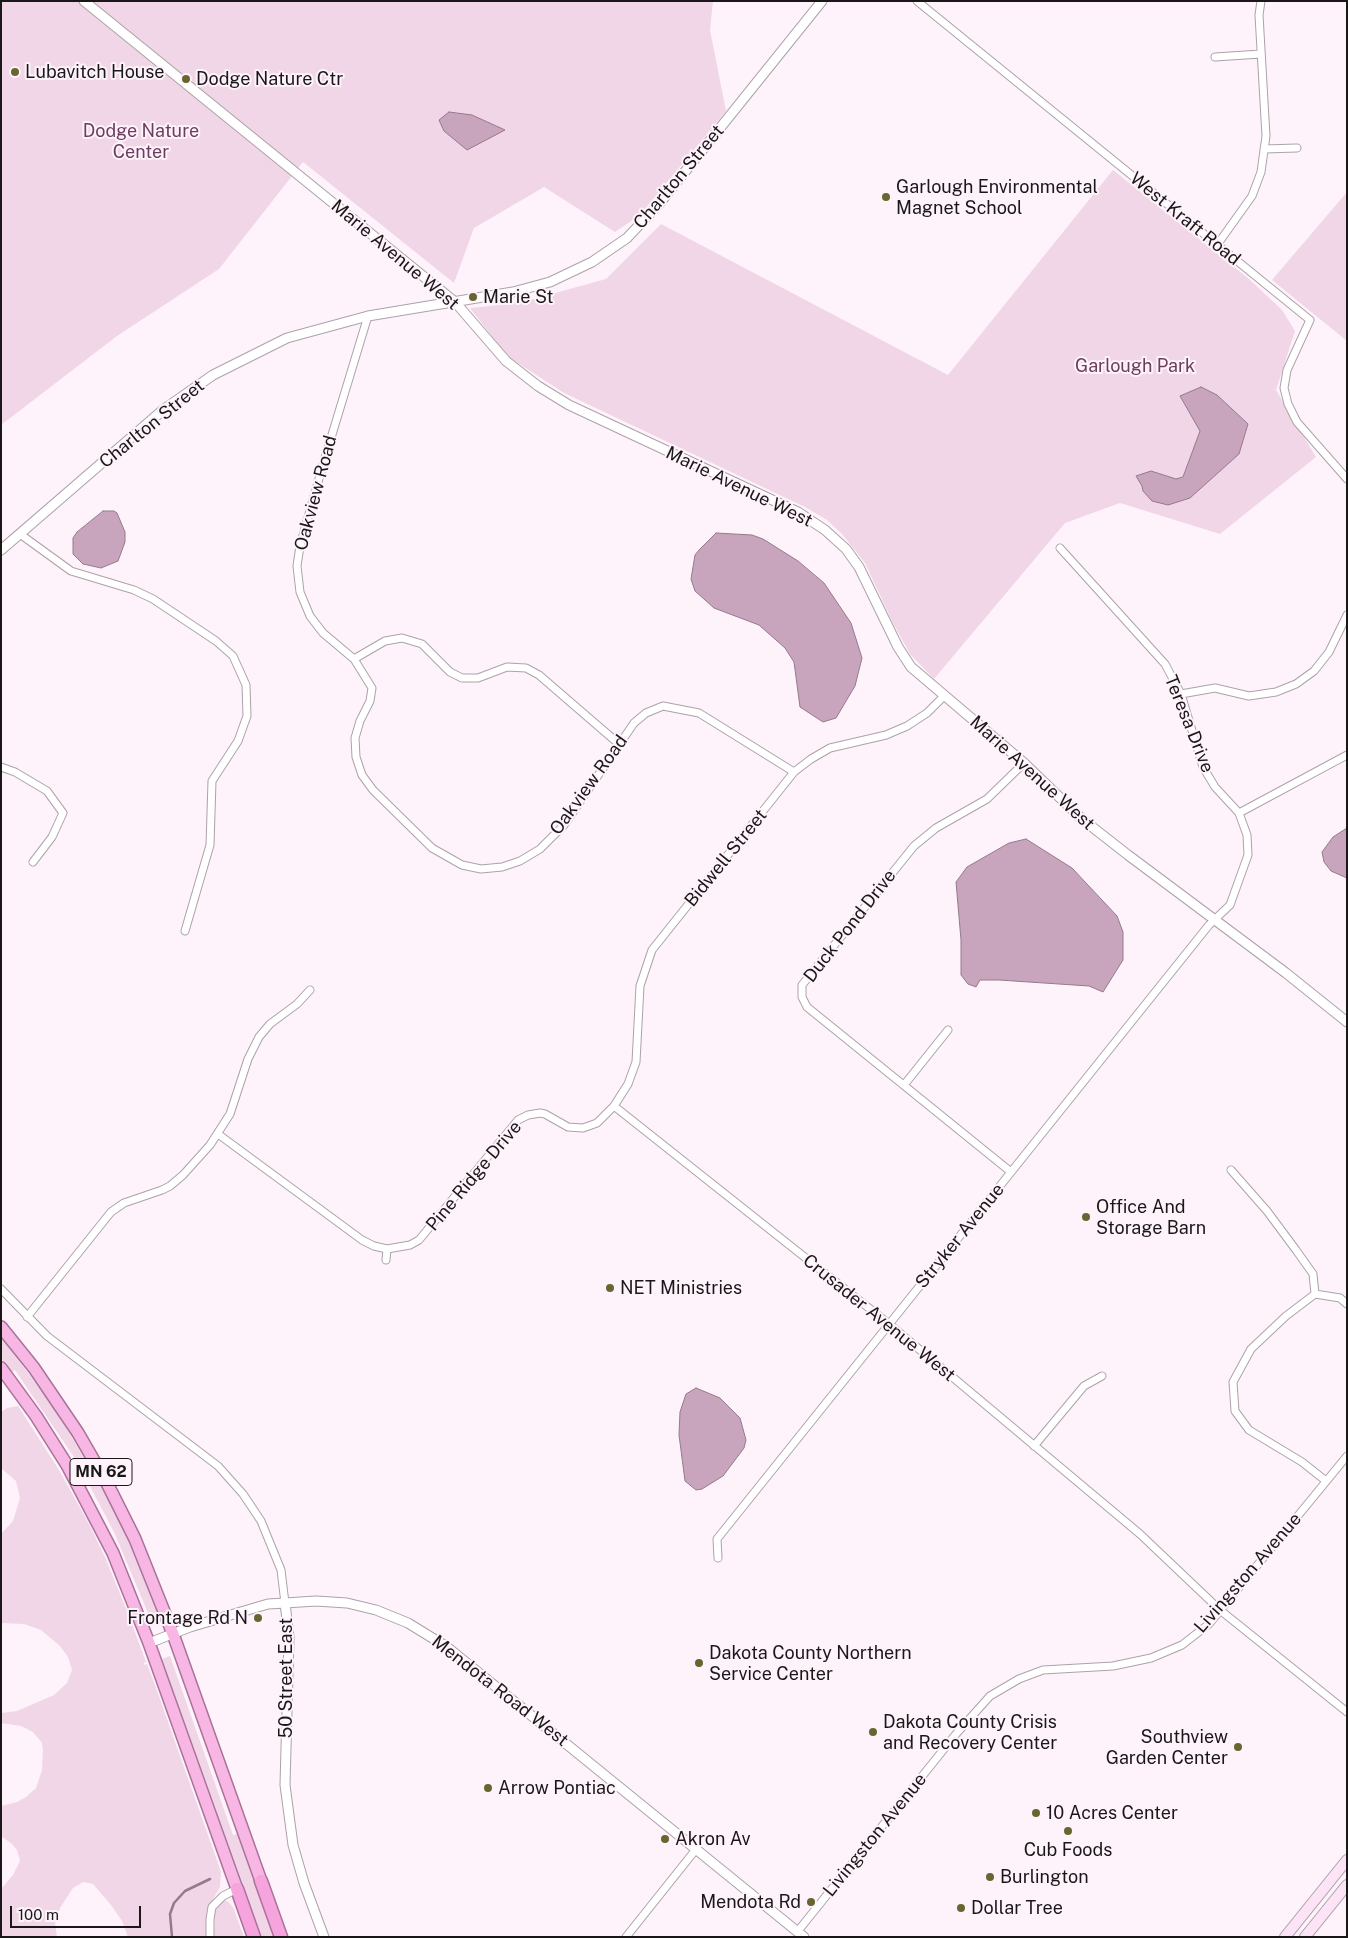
<!DOCTYPE html>
<style>
body{margin:0}
#map{position:relative;width:1348px;height:1938px;overflow:hidden;background:#fef3fa;font-family:"Public Sans",sans-serif}
canvas{display:block}
.frame{position:absolute;inset:0;border:2px solid #1a1719;pointer-events:none}
.scale{position:absolute;left:10px;top:1906px;width:131px;height:22px;box-sizing:border-box;border:2px solid #1a1719;border-top:0;padding-left:6px;font-size:15px;line-height:18px;white-space:nowrap;color:#1a1719;-webkit-text-stroke:4px #fef3fa;paint-order:stroke}
</style>
<div id="map">
<canvas width="1348" height="1938"></canvas>
<div class="frame"></div>
<div class="scale">100 m</div>
</div>
<script>
const ctx = document.querySelector('canvas').getContext('2d');
ctx.lineJoin = 'round';
function fill(path, color) {
  ctx.fillStyle = color;
  ctx.fill(path, 'evenodd');
}
function poly(rows) {
  const path = new Path2D();
  for (const r of rows) {
    path.moveTo(r[0], r[1]);
    for (let i = 2; i < r.length; i += 2) path.lineTo(r[i], r[i + 1]);
  }
  return path;
}
function strokePath(path, color, width, dash) {
  ctx.strokeStyle = color;
  ctx.lineWidth = width;
  ctx.lineCap = dash ? 'butt' : 'round';
  ctx.setLineDash(dash || []);
  ctx.stroke(path);
}
function label(font, color, halo, rows, align = 'center') {
  ctx.font = font + ' "Public Sans",sans-serif';
  ctx.lineWidth = 4;
  ctx.setLineDash([]);
  ctx.textBaseline = 'middle';
  ctx.strokeStyle = halo;
  ctx.fillStyle = color;
  for (const [text, x, y, turn = 0] of rows) {
    ctx.save();
    ctx.translate(x, y);
    ctx.rotate((+turn || 0) * Math.PI / 180);
    ctx.textAlign = isNaN(turn) ? turn : align;
    if (halo) ctx.strokeText(text, 0, 0);
    ctx.fillText(text, 0, 0);
    ctx.restore();
  }
}
fill(poly([
 [1,1,713,1,710,30,726,111,640,215,615,232,544,187,474,228,454,283,303,162,219,269,117,336,1,425],
 [1113,170,1249,279,1282,310,1295,331,1276,390,1316,457,1220,534,1120,503,1065,523,934,679,910,654,893,623,865,563,842,534,827,520,805,507,564,393,507,356,470,308,519,303,606,279,661,224,948,375],
 [1347,192,1347,341,1272,280],
 [1,1337,51,1404,103,1488,129,1541,152,1596,161,1621,159,1626,153,1625,114,1532,76,1460,15,1370,12,1372,1,1359],
 [18,1406,59,1470,88,1522,105,1557,127,1611,146,1662,144,1663,144,1665,147,1664,155,1685,221,1872,220,1887,209,1906,206,1914,207,1937,128,1937,122,1921,111,1905,93,1884,83,1882,73,1888,60,1908,55,1924,57,1937,1,1937,1,1889,13,1875,20,1861,17,1850,12,1844,1,1836,1,1806,17,1802,26,1797,36,1788,42,1770,43,1750,42,1743,33,1732,21,1726,1,1723,1,1713,17,1711,54,1695,67,1683,72,1670,68,1657,60,1646,41,1630,24,1624,1,1623,1,1534,13,1521,20,1498,16,1481,1,1468,1,1412,7,1408],
 [170,1656,233,1835,237,1834,274,1937,262,1937,162,1659],
 [224,1901,227,1901,233,1907,244,1937,214,1937,215,1911,220,1903]
]), '#f0d6e7');
const water = poly([
 [449,112,472,115,505,130,467,150,444,131,439,120,449,112],
 [1201,387,1217,395,1248,424,1239,454,1190,498,1168,505,1152,501,1143,491,1142,486,1136,476,1151,471,1176,479,1183,477,1200,431,1180,396,1201,387],
 [103,511,114,511,117,513,125,532,125,542,118,561,101,568,83,564,73,554,73,538,77,532,103,511],
 [716,533,752,535,763,539,798,561,824,583,851,623,862,658,855,686,836,718,823,722,800,707,794,662,785,648,759,625,714,608,695,591,691,579,695,555,699,550,716,533],
 [1347,828,1347,878,1331,871,1324,862,1322,852,1333,837,1347,828],
 [1026,839,1072,868,1117,916,1123,932,1123,960,1103,992,1089,986,999,980,980,980,976,987,968,984,961,975,961,940,956,882,967,867,1009,843,1026,839],
 [696,1388,720,1398,740,1418,746,1440,744,1448,723,1476,702,1489,696,1490,685,1481,679,1435,680,1412,686,1394,696,1388]
]);
fill(water, '#c9a5bd');
strokePath(water, '#947a8c', 1);
strokePath(poly([
 [172,1937,170,1914,174,1903,185,1891,210,1879]
]), '#947a8c', 2.5);
const minor = poly([
 [917,1,1310,320,1287,370,1284,388,1288,404,1297,422,1347,479],
 [1215,57,1261,54],
 [1264,149,1297,148],
 [1217,245,1252,196,1261,172,1266,136,1259,15,1261,1],
 [368,316,324,461,300,546,297,566,300,592,310,616,323,633,354,659,372,688,370,701,360,721,355,738,356,757,362,775,373,790,432,848,462,865,481,869,502,867,520,861,540,849,564,825,634,723,646,713,663,706,699,713,794,772],
 [20,534,71,571,134,590,153,599,216,641,233,656,246,685,247,716,238,741,212,781,210,845,185,931],
 [354,659,385,641,402,638,422,644,450,672,462,678,478,678,507,667,526,668,539,675,619,744],
 [1181,694,1215,688,1249,696,1276,692,1296,684,1314,671,1329,652,1347,615],
 [1,767,15,772,47,791,63,813,52,837,33,862],
 [1239,813,1347,755],
 [904,1085,948,1030],
 [614,1106,889,1324,1140,1534,1220,1610,1347,1712],
 [218,1134,362,1240,374,1246,387,1249,410,1245,419,1240,518,1120,528,1115,540,1113,545,1114,568,1127,583,1128,597,1123,614,1106,628,1084,636,1062,640,986,652,950,794,772,811,759,830,748,886,735,907,726,927,713,944,696],
 [1231,1170,1267,1211,1296,1250,1313,1274,1315,1294],
 [1011,1172,807,1007,802,997,802,985,914,846,936,828,987,799,1024,763],
 [386,1260,387,1249],
 [1,1289,47,1336,218,1466,243,1494,261,1521,281,1570,285,1603],
 [27,1317,111,1212,124,1203,162,1190,170,1186,183,1175,210,1145,230,1114,248,1059,259,1037,270,1024,297,1004,310,990],
 [1034,1446,1084,1386,1102,1376],
 [1326,1481,1302,1462,1249,1430,1235,1411,1233,1382,1251,1349,1286,1316,1315,1294,1340,1298,1347,1304],
 [718,1558,717,1539,1209,925,1230,905,1248,855,1247,835,1239,813,1215,787,1203,767,1181,694,1165,664,1060,548],
 [798,1931,956,1734,990,1696,1019,1679,1043,1670,1113,1666,1151,1658,1182,1645,1209,1624,1347,1456],
 [210,1937,210,1919,212,1907,223,1896,237,1889],
 [626,1937,697,1848]
]);
const tertiary = poly([
 [84,1,455,302,506,361,538,386,569,405,798,512,825,530,846,549,859,567,898,647,911,667,1024,763,1082,819,1128,855,1286,973,1347,1022],
 [1,550,163,410,213,375,287,338,368,316,513,292,550,282,592,262,627,238,659,204,822,1],
 [285,1603,289,1637,285,1785,293,1845,304,1883,324,1937],
 [149,1643,190,1627,268,1604,285,1603,316,1601,347,1603,376,1610,408,1623,447,1647,804,1937]
]);
const secondary = poly([
 [1285,1937,1347,1860],
 [1305,1937,1347,1885]
]);
const trunk = poly([
 [1,1327,34,1368,78,1433,108,1485,135,1539,173,1634,261,1881],
 [1,1368,36,1416,67,1465,113,1553,149,1643,237,1889]
]);
const motorway = poly([
 [261,1881,281,1937],
 [237,1889,254,1937]
]);
strokePath(minor, '#aca2a9', 9);
strokePath(tertiary, '#aca2a9', 11);
strokePath(secondary, '#aca2a9', 12);
strokePath(trunk, '#a97299', 14);
strokePath(motorway, '#a97299', 15);
strokePath(minor, '#fff', 7);
strokePath(tertiary, '#fff', 9);
strokePath(secondary, '#fce3f5', 10);
strokePath(trunk, '#f8b6e4', 11);
strokePath(motorway, '#f6a3de', 12);
for (const [x, y, r, color] of [
 [15,72,5,"#696430"],
 [186,79,5,"#696430"],
 [886,197,5,"#696430"],
 [473,297,5,"#696430"],
 [1086,1217,5,"#696430"],
 [610,1288,5,"#696430"],
 [258,1618,5,"#696430"],
 [699,1663,5,"#696430"],
 [873,1732,5,"#696430"],
 [1238,1747,5,"#696430"],
 [488,1788,5,"#696430"],
 [1036,1813,5,"#696430"],
 [1068,1831,5,"#696430"],
 [665,1839,5,"#696430"],
 [990,1877,5,"#696430"],
 [811,1902,5,"#696430"],
 [961,1908,5,"#696430"]
]) {
  const dot = new Path2D();
  dot.arc(x, y, r, 0, 2 * Math.PI);
  ctx.fillStyle = color;
  ctx.fill(dot);
  strokePath(dot, '#fef3fa', 2);
}
for (const [x, y, w] of [
 [101,1472,62]
]) {
  const box = new Path2D();
  box.roundRect(x - w / 2, y - 13.5, w, 27, 4);
  ctx.fillStyle = '#fef3fa';
  ctx.fill(box);
  strokePath(box, '#1a1719', 1);
}
label('bold 16px', '#1a1719', null, [
 ["MN 62",101,1472]
]);
label('18px', '#1a1719', '#fef3fa', [
 ["Lubavitch House",25,72],
 ["Dodge Nature Ctr",196,79],
 ["Garlough Environmental",896,187],
 ["Magnet School",896,208],
 ["Marie St",483,297],
 ["Office And",1096,1207],
 ["Storage Barn",1096,1228],
 ["NET Ministries",620,1288],
 ["Frontage Rd N",248,1618,"right"],
 ["Dakota County Northern",709,1653],
 ["Service Center",709,1674],
 ["Dakota County Crisis",883,1722],
 ["and Recovery Center",883,1743],
 ["Southview",1228,1737,"right"],
 ["Garden Center",1228,1758,"right"],
 ["Arrow Pontiac",498,1788],
 ["10 Acres Center",1046,1813],
 ["Akron Av",675,1839],
 ["Cub Foods",1068,1850,"center"],
 ["Burlington",1000,1877],
 ["Mendota Rd",801,1902,"right"],
 ["Dollar Tree",971,1908]
], 'left');
label('18px', '#6d3d60', '#fef3fa', [
 ["Dodge Nature",141,131],
 ["Center",141,152],
 ["Garlough Park",1135,366]
]);
label('18px', '#1a1719', '#fef3fa', [
 ["Charlton Street",679,177,-50],
 ["West Kraft Road",1185,219,39],
 ["Marie Avenue West",395,255,40],
 ["Charlton Street",152,424,-39],
 ["Marie Avenue West",739,487,26],
 ["Oakview Road",316,493,-75],
 ["Teresa Drive",1189,724,68],
 ["Marie Avenue West",1032,773,42],
 ["Oakview Road",589,785,-54],
 ["Bidwell Street",726,858,-51],
 ["Duck Pond Drive",850,926,-52],
 ["Pine Ridge Drive",474,1176,-50],
 ["Stryker Avenue",960,1236,-51],
 ["Crusader Avenue West",879,1318,39],
 ["Livingston Avenue",1248,1573,-49],
 ["50 Street East",286,1678,-90],
 ["Mendota Road West",500,1691,38],
 ["Livingston Avenue",875,1835,-51]
]);
</script>
